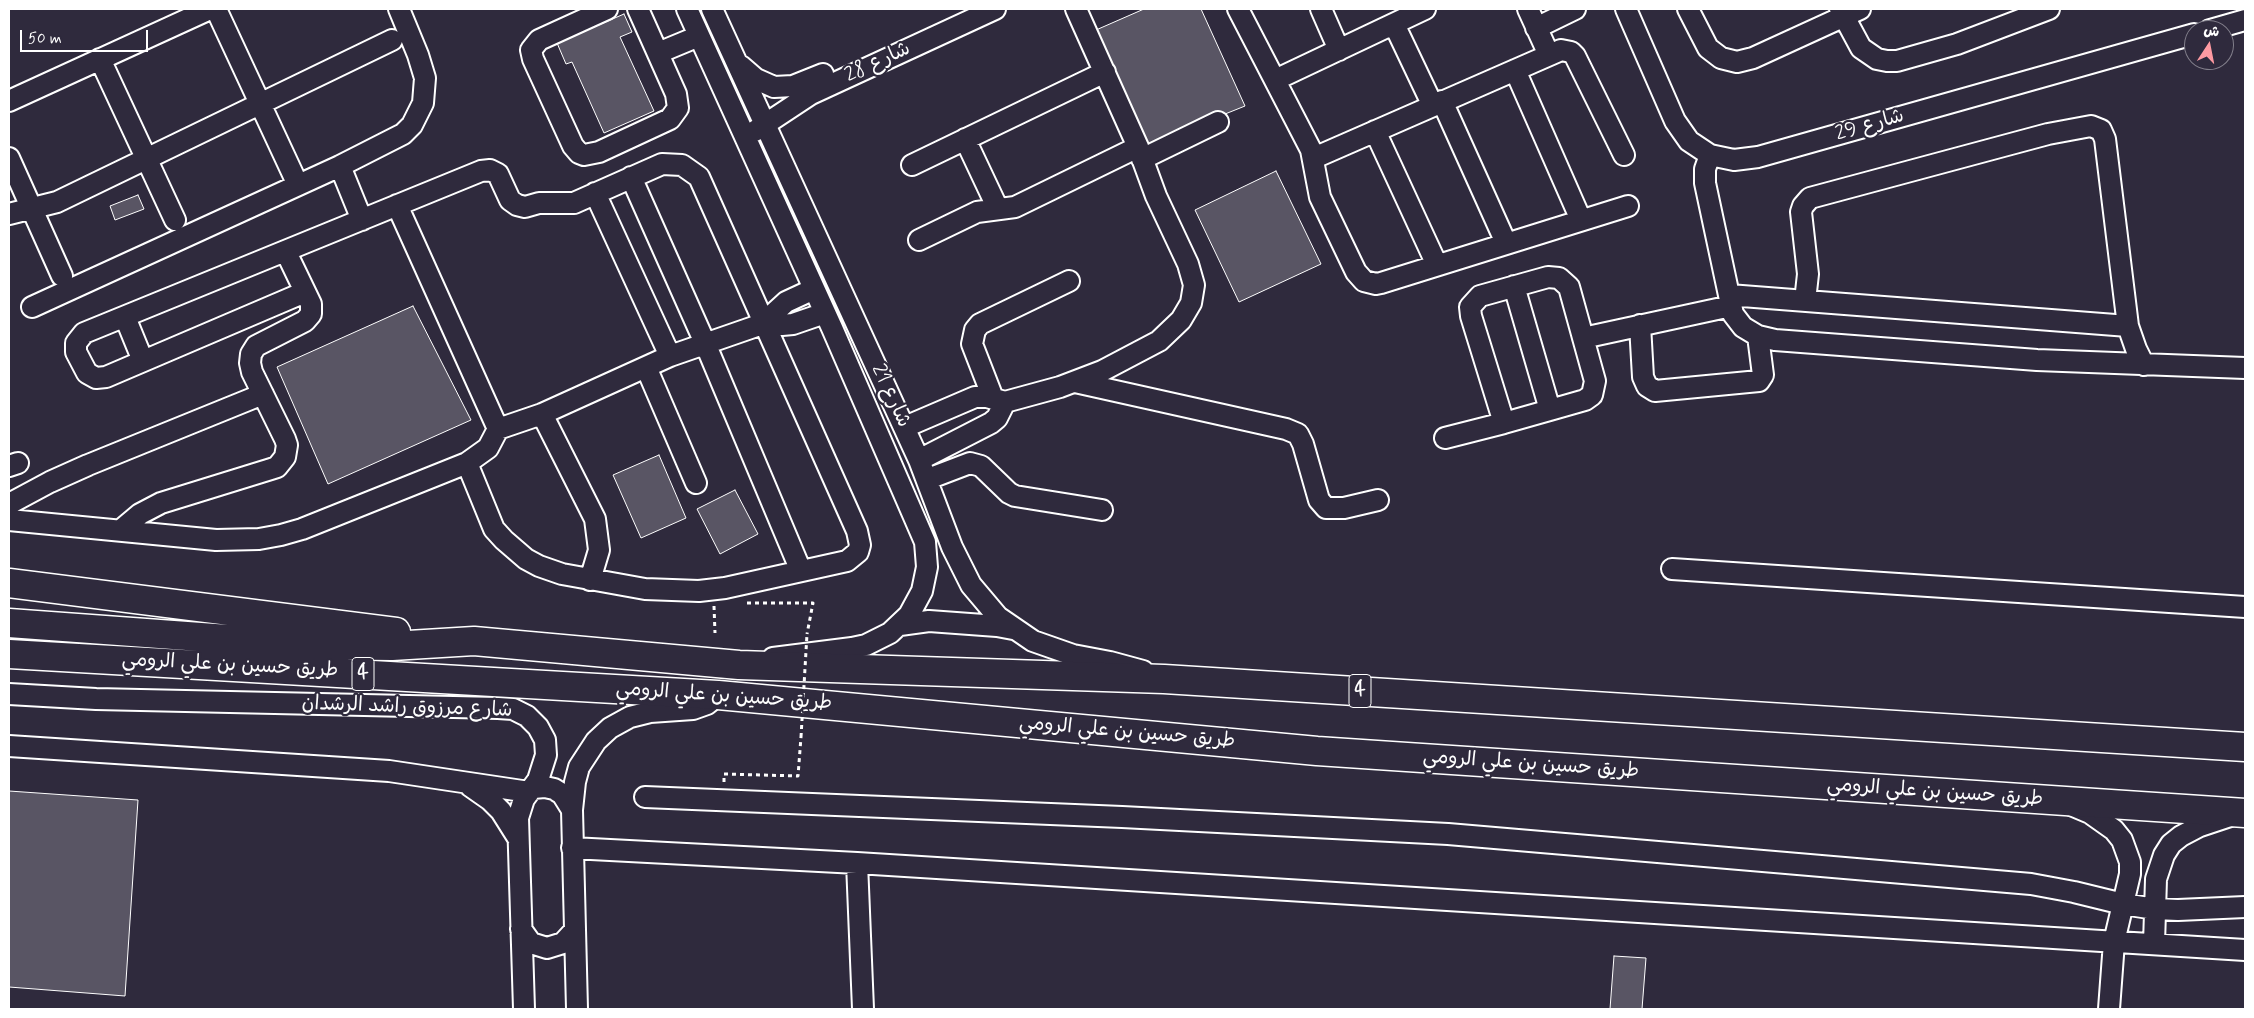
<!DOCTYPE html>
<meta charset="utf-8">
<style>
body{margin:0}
#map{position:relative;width:2254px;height:1018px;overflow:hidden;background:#2f2a3d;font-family:Mynerve,"Playpen Sans Arabic",sans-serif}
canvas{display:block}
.frame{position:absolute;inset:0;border:10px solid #fff;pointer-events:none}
.north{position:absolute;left:2184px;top:20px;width:50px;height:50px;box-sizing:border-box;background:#2f2a3d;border:1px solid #827f8b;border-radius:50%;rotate:11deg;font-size:14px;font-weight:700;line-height:20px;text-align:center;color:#fff}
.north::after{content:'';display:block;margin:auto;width:18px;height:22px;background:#ff9aa2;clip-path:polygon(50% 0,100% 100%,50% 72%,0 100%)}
.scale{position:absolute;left:20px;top:30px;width:128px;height:22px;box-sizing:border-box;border:2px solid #fff;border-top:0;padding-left:6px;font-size:15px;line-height:18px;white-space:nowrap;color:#fff;-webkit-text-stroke:4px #2f2a3d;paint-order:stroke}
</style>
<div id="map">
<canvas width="2254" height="1018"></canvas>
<div class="frame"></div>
<div class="north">ش</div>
<div class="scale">50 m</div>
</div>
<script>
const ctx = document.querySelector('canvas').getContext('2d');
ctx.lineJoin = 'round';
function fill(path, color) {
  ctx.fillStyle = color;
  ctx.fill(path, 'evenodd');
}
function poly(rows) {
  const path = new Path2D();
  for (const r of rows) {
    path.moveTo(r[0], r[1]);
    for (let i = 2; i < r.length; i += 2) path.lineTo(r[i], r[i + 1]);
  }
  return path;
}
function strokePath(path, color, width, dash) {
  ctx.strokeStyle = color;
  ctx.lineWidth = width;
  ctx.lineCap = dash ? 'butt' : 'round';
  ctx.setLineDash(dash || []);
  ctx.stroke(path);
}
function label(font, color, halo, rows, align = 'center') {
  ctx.font = font + ' Mynerve,"Playpen Sans Arabic",sans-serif';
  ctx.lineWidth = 4.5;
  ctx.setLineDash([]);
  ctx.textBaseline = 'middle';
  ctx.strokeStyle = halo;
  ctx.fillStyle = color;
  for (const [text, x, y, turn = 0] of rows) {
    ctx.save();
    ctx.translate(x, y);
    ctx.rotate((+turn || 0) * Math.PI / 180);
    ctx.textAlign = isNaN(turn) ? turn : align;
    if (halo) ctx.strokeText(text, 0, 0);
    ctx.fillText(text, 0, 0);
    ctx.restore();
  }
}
const building = poly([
 [1144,9,1201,9,1245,106,1148,145,1096,30,1144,9],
 [624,14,632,32,620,37,654,111,604,133,572,62,566,64,557,43,624,14],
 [1276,171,1321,264,1239,302,1195,210,1276,171],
 [138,195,144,209,115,220,110,206,138,195],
 [413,306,471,420,328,484,277,367,413,306],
 [659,455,686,518,641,538,613,475,659,455],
 [735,490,758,534,720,554,697,509,735,490],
 [9,791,138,800,125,996,9,987,9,791],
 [1614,956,1646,958,1642,1009,1610,1009,1614,956]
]);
fill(building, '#595564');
strokePath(building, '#fff', 1);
const minor = poly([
 [216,9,298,185],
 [607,9,539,40,531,50,533,59,573,146,579,153,584,155,599,152,670,119,678,108,676,94,638,9],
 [687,9,832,328,925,542,927,567,922,591,909,615,890,633,866,645,852,648,773,658],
 [712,9,919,460,952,547,971,585,998,617,1033,641,1073,655,1110,662,1143,671],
 [1238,9,1311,150,1320,197,1356,272,1364,281,1376,284,1381,283,1628,206],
 [1321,9,1339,50],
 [1528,9,1549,55],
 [1626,9,1675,121,1689,141,1710,155,1734,160,1758,157,2194,34],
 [1688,9,1708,48,1721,58,1737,62,1753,58,1860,9],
 [1840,9,1861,48,1877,59,1887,61,1897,61,1957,44,2049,9],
 [1394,24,1433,106],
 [1536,28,1575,9],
 [2210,30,2245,20],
 [658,53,699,36],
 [100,59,175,220],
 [741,66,756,79,774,87,793,86,823,74],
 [1515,70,1581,220],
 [1275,80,1425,9],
 [9,101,210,9],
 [1442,101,1506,243],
 [755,131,811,94,995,9],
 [1375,131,1437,265],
 [965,139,998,209],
 [1710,155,1705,169,1705,183,1733,314,1743,327,1758,336,1775,340,2037,360,2245,368],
 [9,158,62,276],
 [1314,158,1561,50,1571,52,1575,56,1624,155],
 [1142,159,1218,122],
 [912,165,1105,72],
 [340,166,362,220],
 [631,177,705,343,801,571],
 [595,193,670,356],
 [397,205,498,429],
 [9,214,57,202,392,40],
 [919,240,977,212,1015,207,1138,147],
 [1514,286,1550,410],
 [305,292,106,377,96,378,87,373,76,352,76,343,84,333,481,171,490,170,498,174,510,200,517,205,525,207,539,203,574,203,662,164,682,165,699,177,857,531,860,545,858,552,847,561,725,588,699,591,645,589,562,574,539,566,526,559,504,540,494,529,467,463],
 [1729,295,2128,326],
 [1805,301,1808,274,1801,212,1803,206,1810,198,2048,134,2091,126,2101,130,2105,139,2128,326,2136,349,2144,365],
 [32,307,340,166,403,134,412,125,423,103,425,78,418,55,399,9],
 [125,317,143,361],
 [771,321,774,313,786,302,814,289],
 [1640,325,1643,377,1647,386,1655,391,1759,381,1763,375,1758,336],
 [1583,338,1731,306],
 [646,367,696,483],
 [1075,382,1286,429,1298,434,1303,444,1319,500,1326,508,1344,508,1378,500],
 [993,398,972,344,975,330,980,324,1069,281],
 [542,414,595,519,599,550,590,580],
 [905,427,975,397,987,397,1005,402,1060,387,1102,371,1159,341,1181,320,1191,303,1194,285,1188,264,1156,196,1138,147,1076,9],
 [1445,438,1504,423,1550,410,1585,400,1592,395,1595,381,1569,287,1559,278,1548,277,1480,296,1470,307,1471,316,1504,423],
 [919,460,991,423,997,418,1005,402],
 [9,466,18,463],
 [928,479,970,463,981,466,1009,493,1015,496,1102,510],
 [9,504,50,482,88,465,263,394],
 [9,520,216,540,259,539,281,535,302,529,467,463,488,448,498,429,542,414,670,356,771,321,782,325,793,324,825,313],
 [121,530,140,514,161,503,271,469,277,467,285,457,287,445,285,439,252,372,250,363,251,354,256,346,305,321,311,314,311,304,286,252],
 [1672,569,2245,607],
 [900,625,929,621,997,626,1013,629],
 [9,694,96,699,498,708,513,709,527,716,538,727,545,740,546,755,538,780,524,799,518,818,524,1009],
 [9,746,389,771,529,792],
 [470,786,490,800,501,811,518,838],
 [533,788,545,787,554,789,562,794,572,810],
 [645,797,1122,817,1448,834,2031,884,2074,892,2123,904,2155,909,2178,910,2245,907],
 [2071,805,2090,813,2114,830,2122,840,2130,862,2130,874,2114,942,2109,1009],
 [572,848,857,863,2245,950],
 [857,863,863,1009],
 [521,929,531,943,547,948,563,943,574,931],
 [2154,944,2156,879,2164,855,2171,844,2181,836,2200,826,2230,816],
 [577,1009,572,810,575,782,579,767,596,741,610,728,630,717,650,712,693,709,707,704,718,695]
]);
const highway = poly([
 [9,583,396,632],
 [9,623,310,645,392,646,474,641,739,665,1164,679,2245,747],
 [9,654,718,695,1317,751,2245,813]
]);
strokePath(minor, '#fff', 24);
strokePath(highway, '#fff', 31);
strokePath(poly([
 [747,603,813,603,807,634],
 [714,606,715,633],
 [724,782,724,774,798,776,801,737]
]), '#fff', 3, [4, 4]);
strokePath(minor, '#2f2a3d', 20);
strokePath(highway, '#2f2a3d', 28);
strokePath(poly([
 [801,737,807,634]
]), '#fff', 3, [4, 4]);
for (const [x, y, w] of [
 [363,674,22],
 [1360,691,22]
]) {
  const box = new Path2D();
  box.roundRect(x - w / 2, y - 16.5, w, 33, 4);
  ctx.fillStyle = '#2f2a3d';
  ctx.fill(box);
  strokePath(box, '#fff', 1);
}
label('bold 19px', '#fff', null, [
 ["4",363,674],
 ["4",1360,691]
]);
label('20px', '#fff', '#2f2a3d', [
 ["شارع 28",878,63,-25],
 ["شارع 29",1870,126,-16],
 ["شارع 21",890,396,65],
 ["طريق حسين بن علي الرومي",230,666,3],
 ["طريق حسين بن علي الرومي",724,697,4],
 ["شارع مرزوق راشد الرشدان",407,708,2],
 ["طريق حسين بن علي الرومي",1127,733,5],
 ["طريق حسين بن علي الرومي",1531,765,4],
 ["طريق حسين بن علي الرومي",1935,793,4]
]);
</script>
